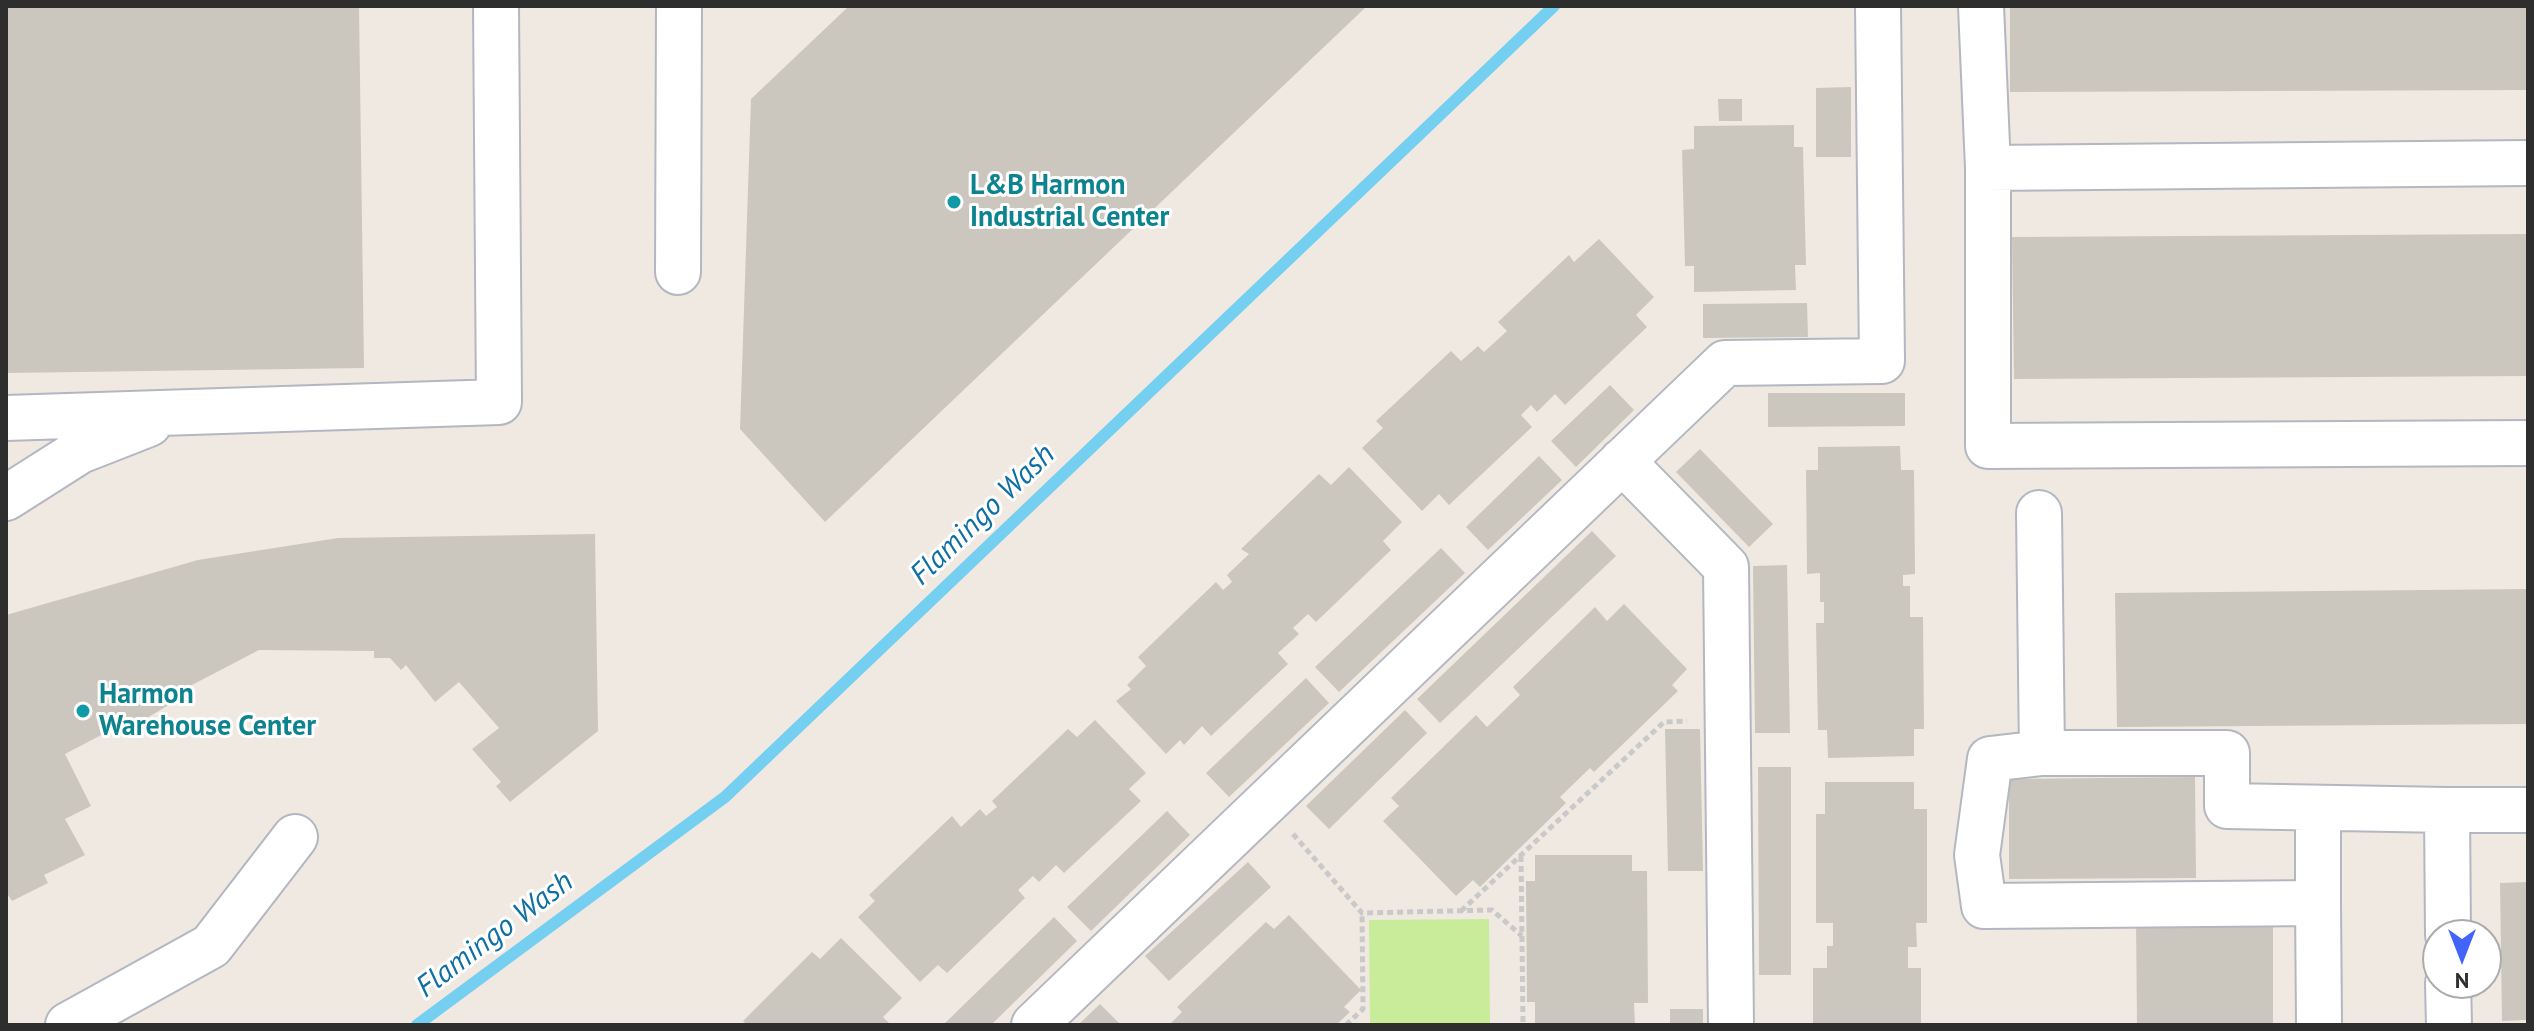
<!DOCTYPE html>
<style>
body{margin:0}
#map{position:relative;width:2534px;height:1031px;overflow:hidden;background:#efe9e1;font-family:"PT Sans",sans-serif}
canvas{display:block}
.frame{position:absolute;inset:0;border:8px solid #2e2e2e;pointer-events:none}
.north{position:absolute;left:2422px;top:919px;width:80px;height:80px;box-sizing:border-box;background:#fff;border:2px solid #ababab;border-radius:50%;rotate:180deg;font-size:22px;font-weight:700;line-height:32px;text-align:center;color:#2e2e2e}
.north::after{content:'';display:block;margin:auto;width:28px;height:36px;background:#4264fb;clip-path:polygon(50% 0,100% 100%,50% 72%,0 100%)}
</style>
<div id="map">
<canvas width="2534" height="1031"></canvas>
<div class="frame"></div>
<div class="north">N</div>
</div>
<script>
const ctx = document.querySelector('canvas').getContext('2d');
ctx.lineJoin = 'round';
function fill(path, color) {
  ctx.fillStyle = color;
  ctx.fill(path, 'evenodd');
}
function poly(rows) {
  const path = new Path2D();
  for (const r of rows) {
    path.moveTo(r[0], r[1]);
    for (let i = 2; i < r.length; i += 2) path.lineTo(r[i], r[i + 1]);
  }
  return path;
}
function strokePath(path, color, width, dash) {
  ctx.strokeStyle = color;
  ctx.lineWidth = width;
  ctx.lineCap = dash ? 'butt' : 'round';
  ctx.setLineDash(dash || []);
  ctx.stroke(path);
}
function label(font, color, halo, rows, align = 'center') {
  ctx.font = font + ' "PT Sans",sans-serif';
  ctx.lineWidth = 6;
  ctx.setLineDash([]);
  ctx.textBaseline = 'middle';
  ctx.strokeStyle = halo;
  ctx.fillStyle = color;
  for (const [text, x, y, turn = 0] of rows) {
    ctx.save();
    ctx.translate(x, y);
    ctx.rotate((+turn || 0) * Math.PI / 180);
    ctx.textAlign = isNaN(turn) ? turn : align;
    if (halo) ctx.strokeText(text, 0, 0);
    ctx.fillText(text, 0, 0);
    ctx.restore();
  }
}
fill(poly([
 [1489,919,1490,1025,1370,1025,1369,920]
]), '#c9ec9a');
strokePath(poly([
 [417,1025,725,797,1554,6]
]), '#75cff0', 12);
fill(poly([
 [6,6,359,6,364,368,6,373],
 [849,6,1367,6,825,522,740,429,751,99],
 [2010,6,2528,6,2528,90,2010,92],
 [1851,87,1851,157,1816,157,1816,88],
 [1718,99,1742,99,1742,121,1719,121],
 [1794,125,1794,147,1803,147,1806,265,1795,265,1796,290,1694,292,1694,266,1685,266,1682,150,1694,149,1694,126],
 [2528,234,2528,376,2014,379,2012,237],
 [1599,239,1654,297,1636,315,1647,327,1565,405,1555,394,1537,412,1531,405,1521,415,1532,427,1449,505,1439,494,1422,511,1362,448,1383,428,1376,421,1451,351,1461,361,1478,346,1484,352,1507,331,1498,322,1569,255,1574,262],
 [1807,303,1808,337,1703,338,1703,304],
 [1610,385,1634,410,1576,467,1551,441],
 [1768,393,1905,393,1905,426,1768,427],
 [1900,446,1901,470,1914,470,1915,574,1903,575,1903,586,1910,586,1910,617,1923,617,1924,729,1914,729,1914,756,1828,758,1827,730,1818,730,1816,623,1824,623,1824,602,1820,602,1820,573,1807,574,1806,470,1818,470,1818,447],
 [1700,449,1773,524,1749,547,1676,472],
 [1539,456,1562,480,1488,550,1466,527],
 [1349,467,1402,522,1383,541,1391,550,1316,622,1308,614,1293,628,1299,634,1278,653,1288,664,1211,736,1202,726,1184,745,1180,740,1166,754,1116,701,1131,689,1127,685,1146,666,1138,657,1216,582,1223,590,1232,582,1227,575,1249,554,1241,549,1319,474,1331,485],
 [1592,531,1616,556,1440,723,1417,699],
 [595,534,598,731,510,802,496,786,501,782,472,749,499,728,459,682,435,702,406,665,401,670,390,658,374,658,374,651,259,650,169,697,172,703,135,725,132,719,65,754,91,806,65,819,85,855,44,875,48,883,12,901,8,895,6,896,6,615,198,560,338,538],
 [1441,548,1465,573,1339,692,1315,667],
 [1787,565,1790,733,1755,733,1753,566],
 [2528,589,2528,724,2117,727,2115,593],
 [1624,604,1687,669,1672,685,1678,691,1594,772,1590,768,1560,797,1566,803,1480,887,1473,880,1456,896,1383,821,1399,806,1391,798,1476,715,1487,727,1520,695,1513,687,1595,607,1607,621],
 [1306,678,1329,703,1229,797,1206,773],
 [1405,710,1427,733,1329,829,1306,806],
 [1095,720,1146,773,1129,789,1141,801,1064,873,1056,865,1039,882,1033,876,1018,890,1025,898,947,973,938,965,920,982,858,917,875,901,869,895,952,816,961,827,980,809,986,816,997,807,992,801,1068,729,1077,737],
 [1665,729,1700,729,1703,871,1668,871],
 [1758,767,1791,767,1791,975,1759,975],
 [2195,777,2196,878,2009,879,2009,779],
 [1825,782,1914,782,1914,809,1927,809,1927,923,1916,923,1917,947,1908,947,1908,968,1921,968,1921,1025,1813,1025,1813,968,1827,968,1827,946,1833,946,1833,923,1816,923,1816,814,1825,814],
 [1167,811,1190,835,1091,931,1067,907],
 [1535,855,1632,855,1632,871,1647,871,1648,1003,1634,1003,1635,1025,1535,1025,1535,1002,1527,1002,1526,881,1535,881],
 [1248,862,1271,887,1169,981,1145,956],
 [2528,882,2528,1020,2502,1021,2500,883],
 [1289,915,1361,990,1344,1007,1350,1012,1336,1025,1169,1025,1182,1012,1177,1007,1266,922,1274,929],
 [1054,917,1077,941,991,1025,943,1025],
 [2273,918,2273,1025,2137,1025,2136,919],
 [841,938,902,998,883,1017,891,1025,747,1025,743,1021,812,952,820,959],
 [1100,1004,1121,1025,1078,1025],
 [1670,1009,1703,1009,1703,1025,1670,1025]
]), '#cbc7bf');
const minor = poly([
 [1981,6,1988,168,1988,446,2528,443],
 [1988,168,2528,163],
 [678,272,679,6],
 [6,418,499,402,496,6],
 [1622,461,1726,567,1731,1025],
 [6,498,80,451,149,424],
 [2039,513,2042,753,2227,753,2227,806,2447,810],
 [2042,753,1990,759,1977,855,1984,906,2318,903,2319,1025],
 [2318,809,2318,903],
 [2448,935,2447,810,2528,810],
 [2448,983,2449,1025],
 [68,1025,211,946,295,837],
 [1034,1025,1725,363,1882,361,1878,6]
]);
strokePath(minor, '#b4b7c1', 48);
strokePath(poly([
 [1293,834,1362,913,1492,910,1522,936],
 [1521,856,1523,1025],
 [1461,911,1664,722,1687,721],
 [1346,1025,1363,1009,1362,913]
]), '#c9c9c9', 5, [6, 4]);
strokePath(minor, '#fff', 44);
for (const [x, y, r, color] of [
 [954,202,8,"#0f9aa8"],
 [83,711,8,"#0f9aa8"]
]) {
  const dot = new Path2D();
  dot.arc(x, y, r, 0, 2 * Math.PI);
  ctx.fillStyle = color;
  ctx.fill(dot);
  strokePath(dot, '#fff', 3);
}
label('bold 28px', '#0d838f', '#fff', [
 ["L&B Harmon",970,186],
 ["Industrial Center",970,218],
 ["Harmon",99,695],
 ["Warehouse Center",99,727]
], 'left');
label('italic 30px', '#0d6fa3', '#fff', [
 ["Flamingo Wash",983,515,-44],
 ["Flamingo Wash",495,935,-37]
]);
</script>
